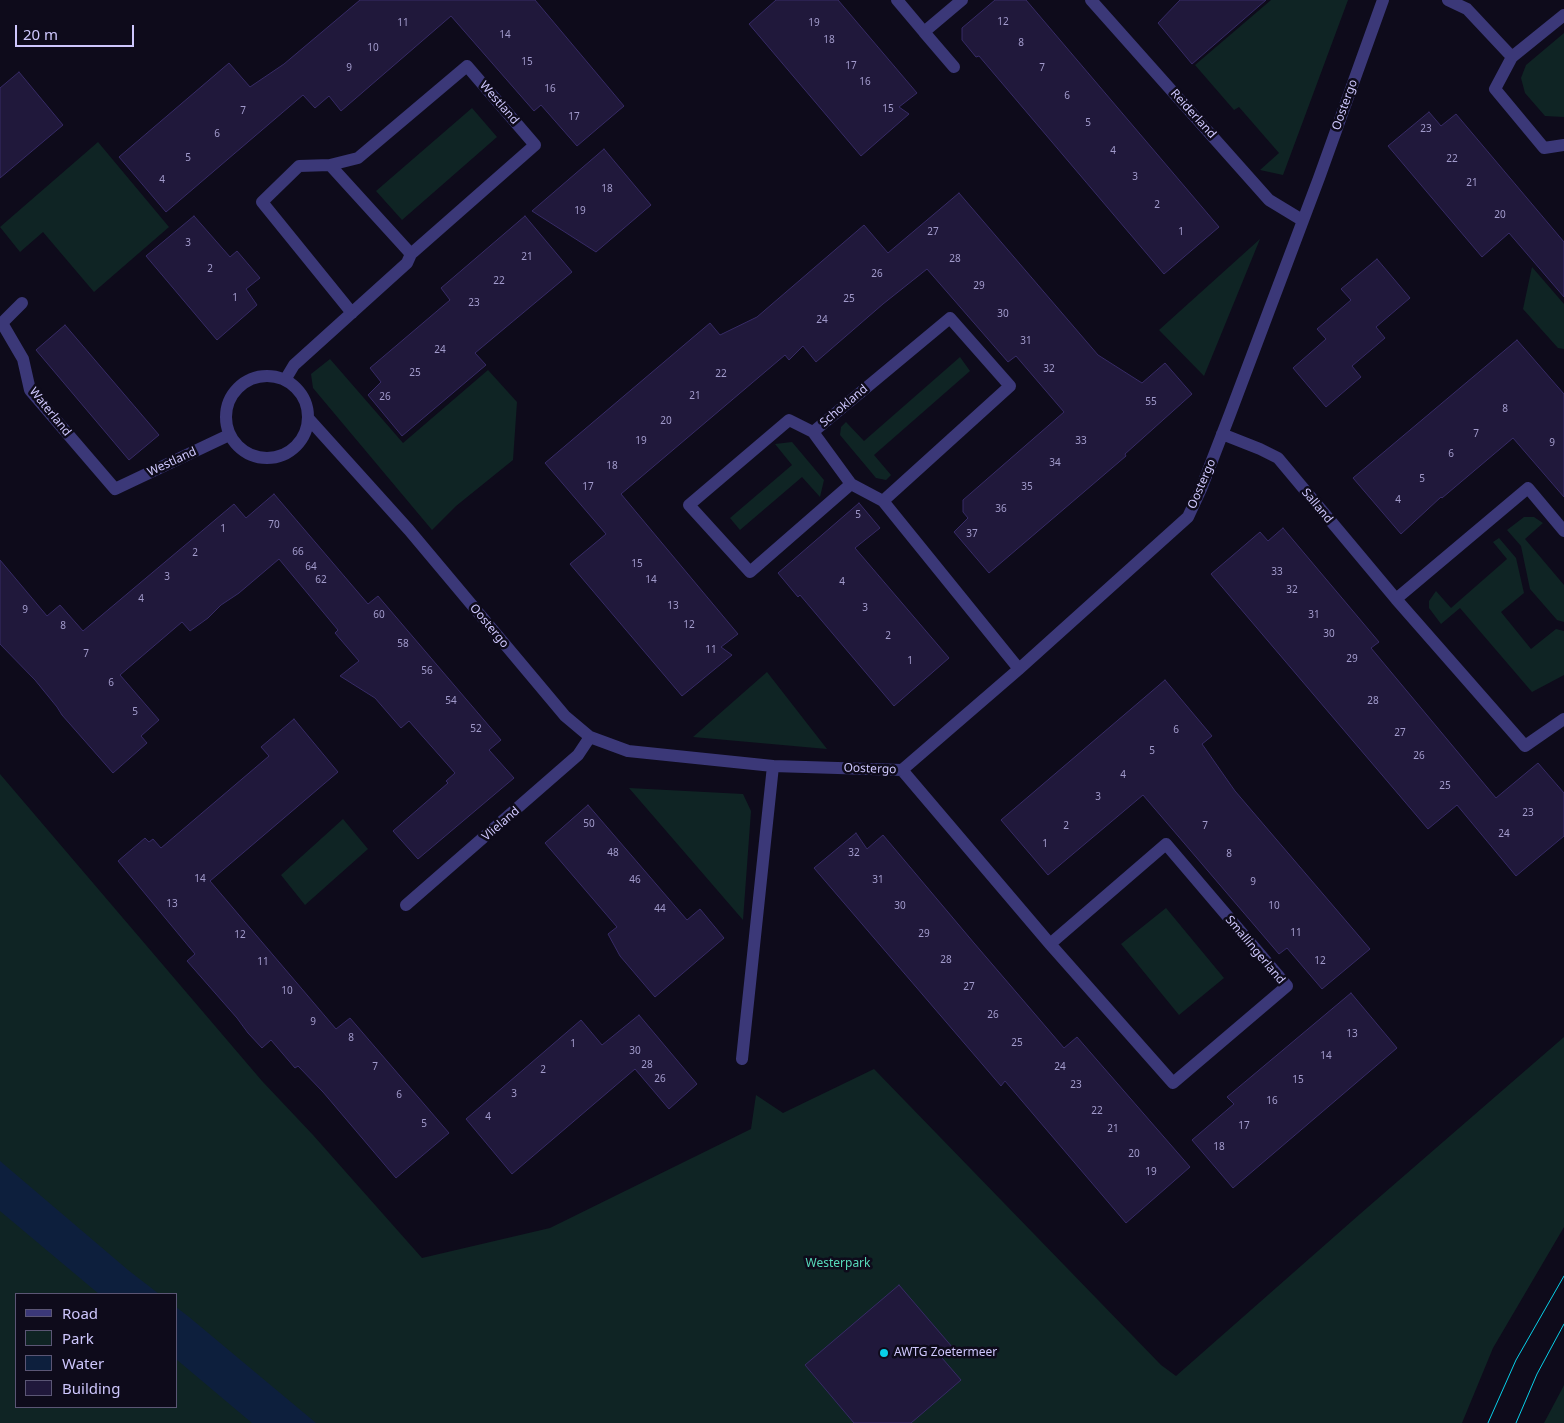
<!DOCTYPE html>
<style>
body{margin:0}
#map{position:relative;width:1564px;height:1423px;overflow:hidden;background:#0e0b1b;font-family:"Noto Sans",sans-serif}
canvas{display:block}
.legend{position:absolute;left:15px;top:1293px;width:162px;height:115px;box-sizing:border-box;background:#0e0b1b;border:1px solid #5b5675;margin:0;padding:6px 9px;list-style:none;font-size:15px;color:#cec7fd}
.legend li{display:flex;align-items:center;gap:10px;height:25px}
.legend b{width:25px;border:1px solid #5b5675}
.scale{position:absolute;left:15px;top:25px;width:119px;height:22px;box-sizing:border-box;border:2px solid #cec7fd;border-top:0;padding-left:6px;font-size:15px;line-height:18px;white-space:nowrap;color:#cec7fd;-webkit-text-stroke:4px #0e0b1b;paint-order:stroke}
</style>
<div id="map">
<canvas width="1564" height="1423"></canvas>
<ul class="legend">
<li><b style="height:6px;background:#3b3878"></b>Road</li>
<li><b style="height:14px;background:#0f2424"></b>Park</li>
<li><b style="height:14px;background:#0d1f3d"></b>Water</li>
<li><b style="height:14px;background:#20183b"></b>Building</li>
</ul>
<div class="scale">20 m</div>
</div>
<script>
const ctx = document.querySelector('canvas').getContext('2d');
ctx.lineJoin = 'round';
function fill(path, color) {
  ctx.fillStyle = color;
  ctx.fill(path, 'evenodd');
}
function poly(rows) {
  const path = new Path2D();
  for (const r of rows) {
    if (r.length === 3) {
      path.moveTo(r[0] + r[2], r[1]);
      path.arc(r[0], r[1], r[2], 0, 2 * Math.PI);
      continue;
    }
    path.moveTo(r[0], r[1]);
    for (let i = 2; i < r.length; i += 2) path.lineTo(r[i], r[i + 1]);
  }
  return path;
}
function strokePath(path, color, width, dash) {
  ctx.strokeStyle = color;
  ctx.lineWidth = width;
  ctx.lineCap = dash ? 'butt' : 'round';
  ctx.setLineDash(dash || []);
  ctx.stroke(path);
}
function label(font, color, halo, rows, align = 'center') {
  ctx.font = font + ' "Noto Sans",sans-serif';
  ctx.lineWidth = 5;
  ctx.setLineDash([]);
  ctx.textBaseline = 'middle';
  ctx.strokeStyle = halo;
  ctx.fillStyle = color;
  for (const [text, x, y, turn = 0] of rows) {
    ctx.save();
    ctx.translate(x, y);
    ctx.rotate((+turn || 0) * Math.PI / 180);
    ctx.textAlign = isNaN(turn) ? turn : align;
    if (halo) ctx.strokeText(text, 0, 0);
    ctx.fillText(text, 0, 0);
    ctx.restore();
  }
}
fill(poly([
 [1271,0,1348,0,1283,175,1260,170,1279,153,1239,107,1234,110,1195,65],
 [1564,33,1564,117,1545,116,1525,93,1521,78,1526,65],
 [472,108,497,137,402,220,376,191],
 [98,142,169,227,94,292,43,232,20,252,0,227],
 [1260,239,1204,376,1159,330],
 [1532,267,1564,304,1564,349,1558,348,1523,309],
 [960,357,970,371,874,455,891,475,886,480,876,478,840,435,841,427,846,422,864,441],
 [330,359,403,443,488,370,517,402,513,460,456,506,432,530,313,388,311,374],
 [792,442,824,480,820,497,802,477,740,530,730,518,792,465,775,444],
 [1524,517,1534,517,1543,523,1525,539,1564,585,1564,622,1557,620,1530,589,1521,546,1507,530],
 [1499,538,1516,558,1524,593,1501,612,1531,649,1556,629,1564,631,1564,675,1532,692,1460,608,1441,624,1429,608,1429,601,1436,591,1451,608,1507,559,1493,542],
 [767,672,827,749,693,737],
 [0,774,262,1081,313,1135,422,1258,550,1228,751,1129,756,1095,783,1113,874,1069,1161,1365,1176,1376,1360,1214,1564,1037,1564,1227,1493,1348,1462,1423,0,1423],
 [16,1294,176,1294,176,1407,16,1407],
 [629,788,743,794,751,811,743,920],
 [343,819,368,849,305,905,281,875],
 [1166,908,1224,978,1179,1015,1121,944],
 [1564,1385,1564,1423,1544,1423,1561,1391]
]), '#0f2424');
fill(poly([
 [0,1161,128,1270,159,1294,99,1294,0,1211],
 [176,1307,189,1317,316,1423,252,1423,176,1359]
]), '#0d1f3d');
const building = poly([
 [360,0,535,0,624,106,577,146,541,105,534,111,451,16,341,111,329,96,315,108,303,95,166,212,119,157,229,63,250,87,284,64,360,0],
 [776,0,838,0,917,93,899,107,909,114,861,156,749,24,776,0],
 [995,0,1026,0,1219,227,1164,274,979,56,976,57,962,40,962,28,995,0],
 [1180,0,1266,0,1192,64,1158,23,1180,0],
 [19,72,63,125,0,178,0,88,19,72],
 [1429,112,1441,126,1456,114,1564,242,1564,297,1509,233,1482,257,1388,146,1429,112],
 [604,149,651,205,596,252,532,211,604,149],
 [959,193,1098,355,1142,383,1165,363,1192,394,1125,454,1126,456,989,573,954,532,968,518,963,512,963,500,1064,412,1016,356,1008,362,927,269,883,304,816,362,803,346,789,360,785,355,621,494,738,634,721,647,732,655,682,696,570,564,606,534,545,463,710,323,720,335,757,317,864,225,888,253,959,193],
 [194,216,230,257,237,251,260,278,246,289,257,305,217,340,146,256,194,216],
 [525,216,572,272,475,353,486,365,402,436,368,395,381,382,370,368,450,300,441,288,525,216],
 [1377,259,1410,298,1376,327,1385,338,1352,366,1361,377,1326,407,1293,368,1326,339,1317,329,1351,300,1341,289,1377,259],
 [65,325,159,435,129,460,36,350,65,325],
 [1517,340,1564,394,1564,497,1513,438,1442,498,1441,497,1401,534,1353,478,1517,340],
 [274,494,368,604,378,596,501,740,489,750,514,778,418,859,393,831,448,783,446,781,455,773,409,721,401,728,375,698,340,676,359,661,335,633,338,630,279,559,239,593,221,605,208,618,190,631,182,622,120,675,159,720,141,736,147,743,113,773,62,715,57,707,35,680,0,644,0,560,47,616,60,605,83,631,234,504,246,518,274,494],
 [859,503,880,528,855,548,949,658,894,706,800,595,798,597,778,573,859,503],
 [1283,528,1379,642,1371,648,1496,798,1538,763,1564,793,1564,836,1516,876,1457,805,1428,829,1211,574,1260,532,1268,541,1283,528],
 [1165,680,1212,736,1202,744,1235,791,1370,949,1322,989,1287,948,1279,954,1143,795,1048,875,1001,820,1165,680],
 [294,719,338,772,210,881,336,1029,350,1018,449,1133,396,1178,323,1092,298,1066,295,1068,271,1040,262,1048,248,1033,237,1018,187,961,195,954,118,861,145,838,149,842,153,839,161,848,269,756,261,747,294,719],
 [588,805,687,920,700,909,724,938,655,997,620,956,608,934,617,927,545,843,588,805],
 [856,833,867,849,883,835,974,943,1064,1048,1077,1037,1190,1167,1126,1223,1005,1081,1001,1086,814,868,856,833],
 [1351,993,1397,1048,1233,1188,1192,1140,1234,1104,1227,1097,1351,993],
 [639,1015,697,1084,669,1109,635,1069,512,1174,466,1119,581,1020,602,1045,639,1015],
 [899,1285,953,1348,942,1358,961,1380,911,1423,854,1423,805,1365,899,1285]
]);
fill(building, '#20183b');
strokePath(building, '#372b66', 1);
strokePath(poly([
 [897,0,924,32],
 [1091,0,1269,200,1302,220],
 [1448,0,1467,9,1512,57],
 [1564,15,1512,57,1495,89,1544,148,1564,145],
 [954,67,924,32,962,0],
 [330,165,411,254],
 [22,303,2,323,23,359,30,390,115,489,229,435],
 [267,417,41],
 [285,380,294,365,407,263,411,254,535,145,467,66,358,158,330,165,299,166,262,202,352,313],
 [308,418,409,530,565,716,590,737,628,751,773,766,902,770,1019,669,1188,517,1201,489,1230,414,1319,178,1383,0],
 [813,432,950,318,1010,386,883,501,851,484,750,572,689,505,789,420,813,432,851,484],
 [1222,434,1260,449,1278,458,1396,599,1525,746,1564,719],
 [883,501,1019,669],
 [1396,599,1528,488,1564,531],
 [902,770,1050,944,1173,1083,1287,986,1166,844,1050,944],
 [406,905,578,755,590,737],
 [742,1059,773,766]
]), '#3b3878', 12);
strokePath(poly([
 [1488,1423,1516,1360,1564,1276],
 [1516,1423,1537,1374,1564,1324]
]), '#08cfe8', 1);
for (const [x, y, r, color] of [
 [884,1353,5,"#08cfe8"]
]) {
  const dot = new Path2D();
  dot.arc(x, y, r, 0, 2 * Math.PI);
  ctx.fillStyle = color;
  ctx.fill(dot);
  strokePath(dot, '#0e0b1b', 2);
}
label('10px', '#a29bcc', null, [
 ["12",1003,22],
 ["11",403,23],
 ["19",814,23],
 ["14",505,35],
 ["18",829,40],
 ["8",1021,43],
 ["10",373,48],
 ["15",527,62],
 ["17",851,66],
 ["9",349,68],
 ["7",1042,68],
 ["16",865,82],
 ["16",550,89],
 ["6",1067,96],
 ["15",888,109],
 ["7",243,111],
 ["17",574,117],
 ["5",1088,123],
 ["23",1426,129],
 ["6",217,134],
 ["4",1113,151],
 ["5",188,158],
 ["22",1452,159],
 ["3",1135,177],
 ["4",162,180],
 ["21",1472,183],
 ["18",607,189],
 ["2",1157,205],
 ["19",580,211],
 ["20",1500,215],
 ["27",933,232],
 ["1",1181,232],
 ["3",188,243],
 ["21",527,257],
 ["28",955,259],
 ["2",210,269],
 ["26",877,274],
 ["22",499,281],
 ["29",979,286],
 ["1",235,298],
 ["25",849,299],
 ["23",474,303],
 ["30",1003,314],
 ["24",822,320],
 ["31",1026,341],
 ["24",440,350],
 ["32",1049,369],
 ["25",415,373],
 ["22",721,374],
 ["21",695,396],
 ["26",385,397],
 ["55",1151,402],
 ["8",1505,409],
 ["20",666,421],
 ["7",1476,434],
 ["19",641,441],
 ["33",1081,441],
 ["9",1552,443],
 ["6",1451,454],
 ["34",1055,463],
 ["18",612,466],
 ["5",1422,479],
 ["17",588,487],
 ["35",1027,487],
 ["4",1398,500],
 ["36",1001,509],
 ["5",858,515],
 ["70",274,525],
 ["1",223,529],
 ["37",972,534],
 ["66",298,552],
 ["2",195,553],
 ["15",637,564],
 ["64",311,567],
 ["33",1277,572],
 ["3",167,577],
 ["62",321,580],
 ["14",651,580],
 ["4",842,582],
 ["32",1292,590],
 ["4",141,599],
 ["13",673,606],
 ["3",865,608],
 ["9",25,610],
 ["60",379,615],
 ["31",1314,615],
 ["12",689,625],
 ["8",63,626],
 ["30",1329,634],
 ["2",888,636],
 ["58",403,644],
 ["11",711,650],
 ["7",86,654],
 ["29",1352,659],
 ["1",910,661],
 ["56",427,671],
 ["6",111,683],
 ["54",451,701],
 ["28",1373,701],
 ["5",135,712],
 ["52",476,729],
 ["6",1176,730],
 ["27",1400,733],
 ["5",1152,751],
 ["26",1419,756],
 ["4",1123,775],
 ["25",1445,786],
 ["3",1098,797],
 ["23",1528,813],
 ["50",589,824],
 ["2",1066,826],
 ["7",1205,826],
 ["24",1504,834],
 ["1",1045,844],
 ["48",613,853],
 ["32",854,853],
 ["8",1229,854],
 ["14",200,879],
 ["46",635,880],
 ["31",878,880],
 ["9",1253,882],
 ["13",172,904],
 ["30",900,906],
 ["10",1274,906],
 ["44",660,909],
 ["11",1296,933],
 ["29",924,934],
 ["12",240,935],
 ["28",946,960],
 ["12",1320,961],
 ["11",263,962],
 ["27",969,987],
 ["10",287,991],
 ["26",993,1015],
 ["9",313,1022],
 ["13",1352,1034],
 ["8",351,1038],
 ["25",1017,1043],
 ["1",573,1044],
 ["30",635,1051],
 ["14",1326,1056],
 ["28",647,1065],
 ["7",375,1067],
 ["24",1060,1067],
 ["2",543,1070],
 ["26",660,1079],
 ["15",1298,1080],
 ["23",1076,1085],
 ["3",514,1094],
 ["6",399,1095],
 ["16",1272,1101],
 ["22",1097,1111],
 ["4",488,1117],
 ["5",424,1124],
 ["17",1244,1126],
 ["21",1113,1129],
 ["18",1219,1147],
 ["20",1134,1154],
 ["19",1151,1172]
]);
label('12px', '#cec7fd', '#0e0b1b', [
 ["Westland",499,103,49],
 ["Oostergo",1345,105,-70],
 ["Reiderland",1193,114,48],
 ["Schokland",844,406,-40],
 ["Waterland",50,412,51],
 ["Westland",172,462,-25],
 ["Oostergo",1202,484,-67],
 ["Salland",1317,506,50],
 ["Oostergo",489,626,50],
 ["Oostergo",870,769,2],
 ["Vlieland",501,824,-41],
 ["Smallingerland",1255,950,50]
]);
label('12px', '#57d9ba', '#0e0b1b', [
 ["Westerpark",838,1264]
]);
label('12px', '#cec7fd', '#0e0b1b', [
 ["AWTG Zoetermeer",894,1353]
], 'left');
</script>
